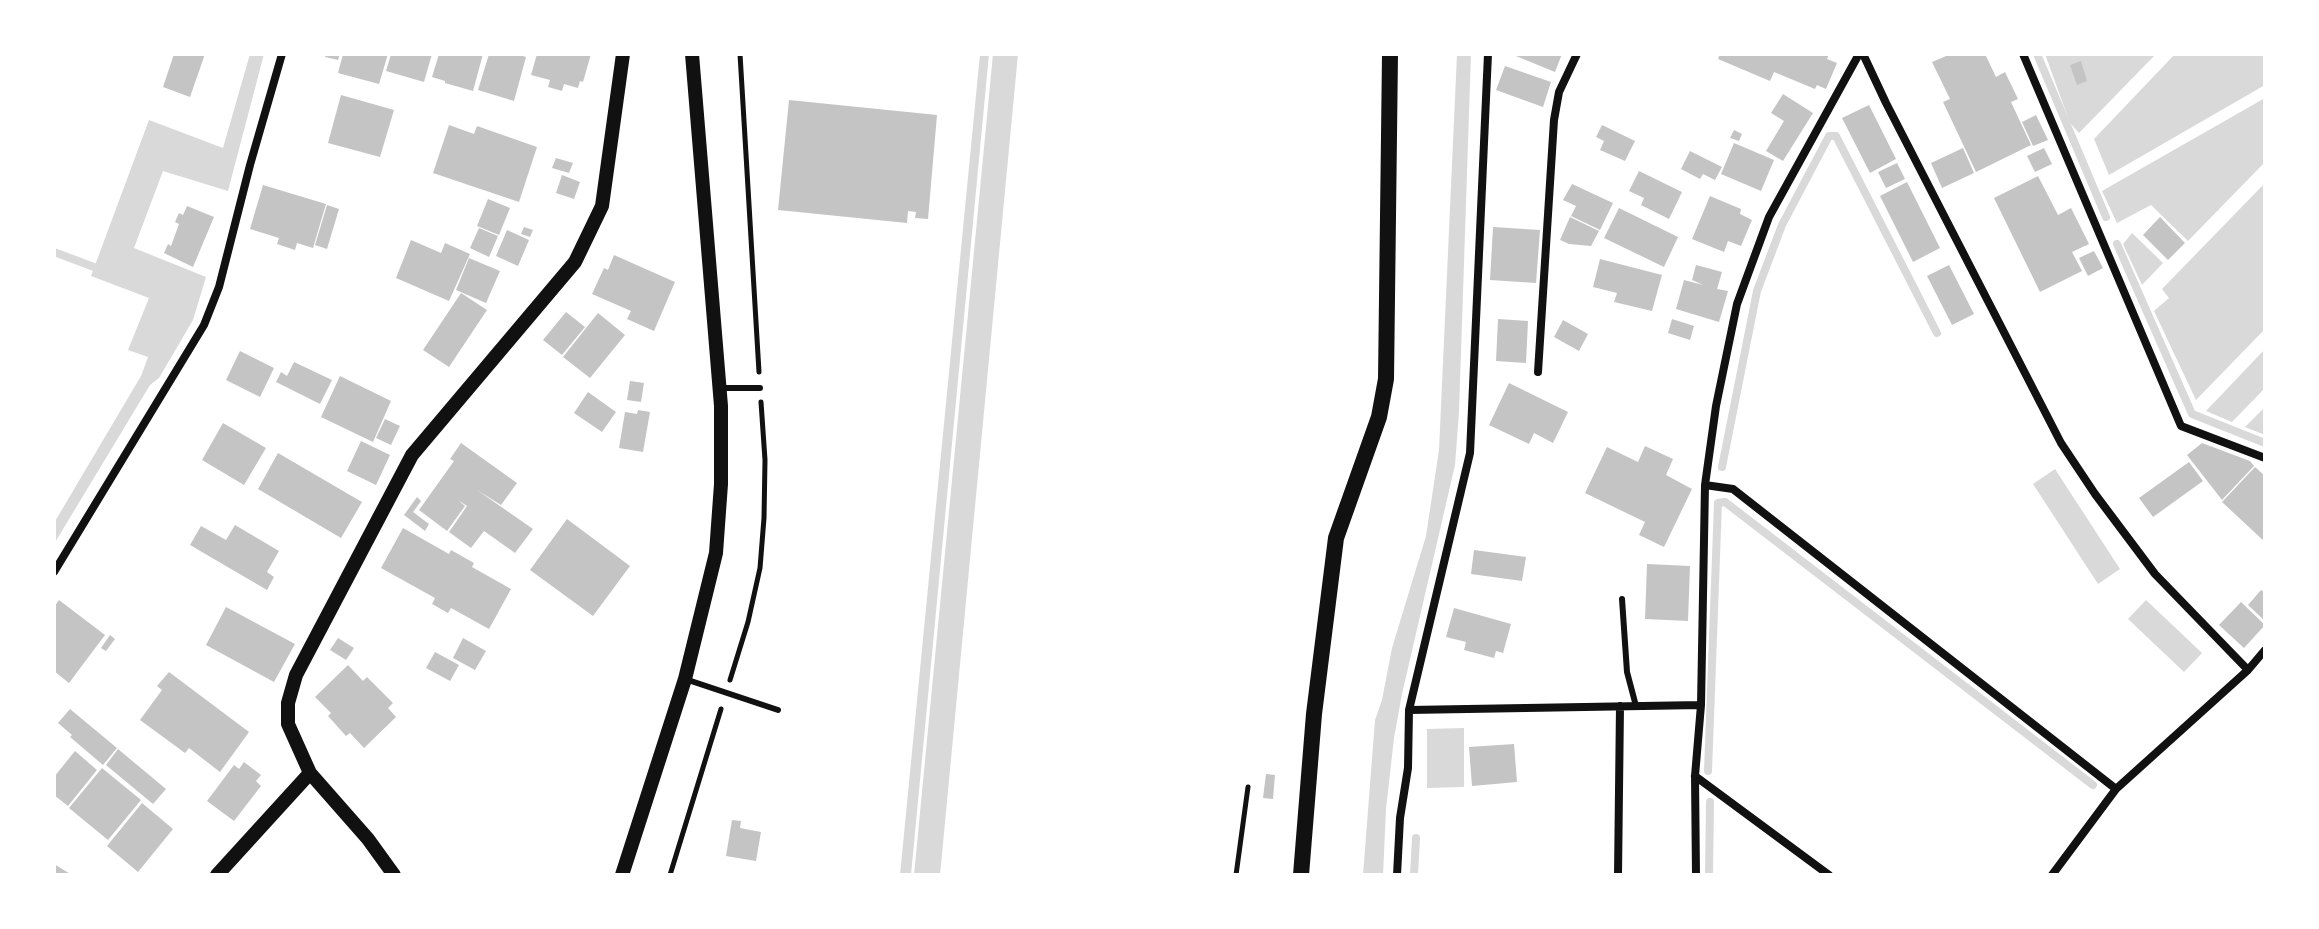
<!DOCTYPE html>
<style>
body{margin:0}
#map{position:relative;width:2319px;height:929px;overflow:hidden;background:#fff;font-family:Cabin,sans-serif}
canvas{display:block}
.frame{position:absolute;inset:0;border:56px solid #fff;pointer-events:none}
</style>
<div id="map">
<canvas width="2319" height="929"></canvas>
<div class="frame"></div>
</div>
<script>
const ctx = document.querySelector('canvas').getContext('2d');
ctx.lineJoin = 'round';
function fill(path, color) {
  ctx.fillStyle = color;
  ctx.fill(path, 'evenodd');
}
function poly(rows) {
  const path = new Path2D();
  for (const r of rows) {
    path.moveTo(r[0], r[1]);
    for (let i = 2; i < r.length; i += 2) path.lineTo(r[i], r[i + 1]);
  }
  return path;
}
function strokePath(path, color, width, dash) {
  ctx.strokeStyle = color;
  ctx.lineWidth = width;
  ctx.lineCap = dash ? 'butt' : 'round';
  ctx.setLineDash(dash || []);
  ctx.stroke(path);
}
fill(poly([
 [250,54,264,54,228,191,163,171,134,248,206,277,193,320,159,378,150,385,54,544,54,523,141,376,148,357,128,350,149,298,91,276,149,120,223,148],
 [980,54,989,54,911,875,900,875],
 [993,54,1018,54,940,875,914,875],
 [1457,54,1471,54,1459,412,1455,465,1402,694,1394,738,1386,809,1383,875,1363,875,1375,720,1382,700,1392,648,1426,536,1439,450],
 [2045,54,2156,54,2079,133,2070,123],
 [2175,54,2265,54,2265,85,2109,175,2094,139],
 [2265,98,2265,162,2188,241,2151,205,2117,223,2102,191],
 [2265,183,2265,329,2196,400,2154,311,2169,298,2162,289],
 [2132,233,2163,263,2142,285,2123,244],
 [2265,349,2265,388,2232,422,2206,411],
 [2265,407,2265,435,2245,427],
 [2055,469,2120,569,2098,584,2033,484],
 [2146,600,2202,653,2184,672,2128,619],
 [1464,728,1464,787,1427,788,1427,729]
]), '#d9d9d9');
strokePath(poly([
 [2037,54,2106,217],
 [2117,244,2192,414,2265,443],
 [54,252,94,267],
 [1722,467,1757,291,1782,225,1829,136,1836,136,1937,333],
 [1708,771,1718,503,1725,502,2093,785],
 [1414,875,1416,838],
 [1709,875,1710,802]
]), '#d9d9d9', 8);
fill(poly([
 [174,54,205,54,190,97,163,87],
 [326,54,340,54,338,60,325,57],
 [343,54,388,54,379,84,338,73],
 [391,54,432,54,424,82,386,71],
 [439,54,483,54,473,91,445,83,445,81,432,77],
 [489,54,517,54,526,57,514,101,478,90],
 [537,54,591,54,583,82,580,81,578,88,564,84,562,91,548,87,550,80,531,75],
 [1511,54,1562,54,1555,72],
 [1720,54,1829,54,1827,59,1837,63,1826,89,1817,85,1815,89,1774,72,1770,81,1718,59],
 [1951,54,1985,54,1996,77,2005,72,2018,99,2011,102,2031,145,1976,172,1943,102,1950,99,1932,62],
 [2081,61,2087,81,2077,85,2070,65],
 [1505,66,1551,82,1543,107,1496,90],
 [1783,94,1813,113,1783,161,1766,151,1784,121,1771,113],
 [341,95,394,110,380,157,328,143],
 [789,100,937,115,928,219,915,218,916,212,908,211,907,223,778,210],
 [1869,105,1896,159,1870,173,1842,118],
 [2036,115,2048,140,2033,146,2022,122],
 [449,125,474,134,477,126,537,147,519,202,433,173],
 [1602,125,1635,141,1625,161,1600,150,1604,141,1596,137],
 [1734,130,1742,134,1739,141,1730,138],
 [1734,143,1774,160,1761,191,1721,174],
 [1963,148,1974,173,1942,188,1931,163],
 [2044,148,2052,164,2035,172,2027,156],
 [1690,151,1722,167,1715,180,1703,174,1700,179,1681,169],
 [556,158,573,163,569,173,552,168],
 [1897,163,1905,179,1886,188,1878,172],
 [1639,171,1682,192,1669,219,1641,205,1644,198,1629,191],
 [562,175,580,182,574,199,556,193],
 [2038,176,2058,215,2071,208,2089,244,2072,252,2082,271,2040,292,1994,198],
 [1907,182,1940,248,1913,262,1880,196],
 [1572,184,1613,203,1600,230,1571,216,1576,206,1563,200],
 [263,185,326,204,313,248,297,243,295,250,277,244,279,238,250,229],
 [1710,196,1741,209,1740,214,1752,220,1741,246,1728,241,1724,252,1692,239],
 [488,199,510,208,499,235,477,226],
 [327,205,339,209,327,249,315,245],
 [187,206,214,217,193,267,164,253,168,244,171,246,179,224,175,222,179,213,183,215],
 [1619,208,1678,237,1664,267,1604,238],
 [1570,217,1599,231,1591,246,1569,244,1560,240],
 [2160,217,2185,243,2168,260,2143,235],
 [524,227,533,230,530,237,521,234],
 [1493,227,1540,230,1536,283,1490,280],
 [479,228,498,236,489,257,470,248],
 [507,230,529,240,518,266,496,256],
 [411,240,441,253,445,243,470,254,449,301,396,278],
 [2094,251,2103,268,2088,276,2079,258],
 [614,255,675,282,654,331,627,319,631,311,592,294,604,268,608,270],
 [469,258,500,271,486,303,456,290],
 [1600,259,1662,275,1652,311,1614,302,1617,293,1593,287],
 [1696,265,1722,272,1717,289,1728,291,1719,322,1676,309,1684,280,1703,285,1692,280],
 [1949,265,1974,314,1952,325,1927,276],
 [461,293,487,310,449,367,423,350],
 [566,312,585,327,562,355,543,340],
 [598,313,625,335,590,378,563,357],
 [1498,319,1528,321,1526,363,1496,361],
 [1672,319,1694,326,1690,340,1668,333],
 [1563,320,1588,334,1579,351,1554,337],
 [240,351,274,368,260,397,226,380],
 [294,362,332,380,320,404,276,382,281,372,287,376],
 [340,376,391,401,373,442,321,417],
 [630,381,644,383,641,402,627,400],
 [1509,383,1568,412,1553,443,1534,433,1529,444,1489,425],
 [588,392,616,412,602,432,574,413],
 [638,410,650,412,643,452,619,448,625,412,637,414],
 [385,419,400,426,391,445,376,438],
 [223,423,266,448,244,485,202,460],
 [361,441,390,455,376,485,347,471],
 [461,443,517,483,501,505,477,490,533,529,515,553,484,531,471,548,449,532,467,506,458,500,465,506,447,531,419,510,454,461,450,459],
 [2202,443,2250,461,2254,466,2222,500,2187,455],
 [1645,446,1673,459,1666,475,1692,489,1664,547,1639,535,1645,522,1585,493,1607,447,1638,462],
 [278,453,362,502,341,538,258,489],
 [2189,462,2203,481,2153,517,2139,498],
 [2255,467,2265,476,2265,542,2222,502],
 [417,497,421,501,413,512,429,524,425,531,404,515],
 [567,519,630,566,593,616,530,570],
 [235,525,279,551,267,572,274,577,267,590,190,545,201,526,226,540],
 [403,528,449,554,451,550,474,563,472,567,511,589,489,629,451,608,448,613,432,604,435,598,381,568],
 [1474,550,1526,557,1522,581,1471,574],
 [1647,564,1690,566,1688,621,1645,619],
 [2261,590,2265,593,2265,621,2248,605],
 [59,600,105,635,69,683,54,671,54,607],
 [2241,602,2265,625,2244,648,2219,625],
 [226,607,295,644,274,682,206,645],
 [1454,608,1511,624,1503,653,1496,651,1494,658,1464,650,1466,642,1446,637],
 [110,635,115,639,106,651,101,648],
 [338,638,354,648,346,660,330,650],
 [463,638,486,651,475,670,453,658],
 [435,652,459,665,450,681,426,668],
 [348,665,363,681,367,677,393,703,388,708,396,717,364,748,350,733,346,736,328,716,331,713,315,697],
 [169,672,249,732,220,772,189,748,185,753,140,720,162,690,157,686],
 [70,709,117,748,103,765,70,737,72,735,58,723],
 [1514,744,1517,782,1472,786,1469,747],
 [118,749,166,789,153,804,106,765],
 [75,751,97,770,68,806,54,795,54,777],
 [244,762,261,775,256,781,261,786,234,821,207,801,234,765,239,769],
 [102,768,141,800,108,840,69,808],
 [1266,774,1275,775,1273,799,1263,798],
 [142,803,173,829,138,872,107,846],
 [732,820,741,821,740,828,761,832,756,861,726,856],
 [54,864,72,875,54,875]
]), '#c4c4c4');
strokePath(poly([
 [740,54,759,372],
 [730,680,748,622,760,568,764,518,765,460,761,402],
 [670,875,721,709],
 [1236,875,1248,787]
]), '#111', 5);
strokePath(poly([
 [720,388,760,388],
 [1622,599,1627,672,1636,706],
 [685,679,778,710]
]), '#111', 6);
strokePath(poly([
 [1863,54,1886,103,2061,443,2095,494,2155,574,2248,670],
 [2023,54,2181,426,2265,458],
 [1538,372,1554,120,1559,92,1577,54],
 [1705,485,1733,489,2116,789],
 [54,572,204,325,219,287,250,165,282,54],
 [1409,710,1701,705],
 [1695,776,1829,875],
 [1397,875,1400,818,1408,768,1409,710,1470,453,1488,54],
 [1618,875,1620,706],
 [1696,875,1695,776,1701,705,1705,485,1716,406,1737,304,1769,217,1859,54],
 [2052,875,2116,789,2248,670,2265,650]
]), '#111', 8);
strokePath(poly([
 [217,875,310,773],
 [394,875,368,839,310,773,288,724,288,703,296,675,412,455,575,262,602,206,623,54],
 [622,875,685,679,716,553,721,484,721,406,692,54]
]), '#111', 14);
strokePath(poly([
 [1301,875,1314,714,1336,538,1379,417,1386,379,1390,54]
]), '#111', 16);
</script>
